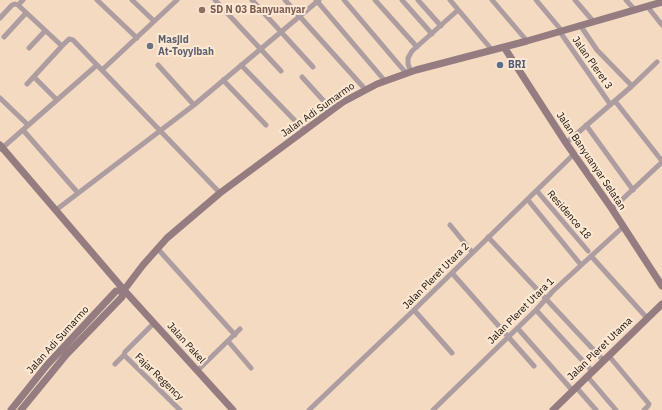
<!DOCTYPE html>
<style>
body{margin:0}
canvas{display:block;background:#f4dac1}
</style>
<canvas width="662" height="410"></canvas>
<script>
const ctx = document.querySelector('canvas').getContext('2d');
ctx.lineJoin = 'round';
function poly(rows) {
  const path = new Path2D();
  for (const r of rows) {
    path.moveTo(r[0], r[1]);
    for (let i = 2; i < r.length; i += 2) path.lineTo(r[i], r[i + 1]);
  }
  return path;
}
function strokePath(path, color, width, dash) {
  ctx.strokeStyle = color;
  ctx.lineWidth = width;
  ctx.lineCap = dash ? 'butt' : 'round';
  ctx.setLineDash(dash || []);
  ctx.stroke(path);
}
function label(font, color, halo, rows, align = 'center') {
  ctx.font = font + ' "IBM Plex Sans",sans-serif';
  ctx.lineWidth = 4;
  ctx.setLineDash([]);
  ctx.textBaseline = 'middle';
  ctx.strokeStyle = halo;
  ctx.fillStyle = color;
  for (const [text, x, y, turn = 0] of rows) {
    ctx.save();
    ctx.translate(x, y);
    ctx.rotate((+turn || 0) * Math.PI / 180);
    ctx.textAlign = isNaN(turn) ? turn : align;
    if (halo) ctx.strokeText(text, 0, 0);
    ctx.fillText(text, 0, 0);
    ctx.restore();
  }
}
strokePath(poly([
 [23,0,18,5,62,46,69,39,73,40,220,193],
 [97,0,137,38],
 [132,0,154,21],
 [215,0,281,71],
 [252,0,313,67],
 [285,0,365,89],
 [316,0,385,81],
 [344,0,406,73],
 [375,0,417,47],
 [402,0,432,34],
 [418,0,441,26],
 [450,0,492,50],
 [492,0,527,41],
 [536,0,562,31],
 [575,0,593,21],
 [626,0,635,10],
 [647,6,662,25],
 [0,18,12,5,15,4,18,5],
 [580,25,597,50,632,86],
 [560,32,610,104],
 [4,37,26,13],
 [29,48,45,31],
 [158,65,194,105],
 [241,65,305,131],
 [102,70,177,0],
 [411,72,408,64,408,58,412,51,458,10],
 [34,77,57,100],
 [302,77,332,110],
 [223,80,266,125],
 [27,84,62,46],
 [0,98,28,125],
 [615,101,662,161],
 [586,125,633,190],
 [23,130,78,193],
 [566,143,632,86,657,62],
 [1,149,97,65],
 [537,191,588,251],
 [528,200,581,265],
 [612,209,662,162],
 [56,210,194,105,319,0],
 [450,225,472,252],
 [488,237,604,361],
 [157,248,235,335],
 [591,256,647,318],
 [452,273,534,366],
 [414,310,452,353],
 [536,310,592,371],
 [154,323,125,352,124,355,180,410],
 [520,331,572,390],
 [228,341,251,368],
 [609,356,649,404,648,406,644,410],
 [115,364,124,355],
 [198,370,240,329],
 [587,376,616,410],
 [576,387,596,410],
 [309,410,414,310,460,265,574,154],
 [433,410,536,310,553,291,624,226]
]), '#ad9da0', 5);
strokePath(poly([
 [504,47,566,143,612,209,662,286],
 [0,145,124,290,233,410],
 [11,410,47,365,116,291,124,290],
 [21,410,66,355,122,297,124,290,143,265,167,238,220,193,343,102,377,84,416,70,527,41,662,2],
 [553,410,662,304]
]), '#947c81', 7);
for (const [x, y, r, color] of [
 [202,10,4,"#8d6e63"],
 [150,46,4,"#6b7280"],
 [500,65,4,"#5c6f8a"]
]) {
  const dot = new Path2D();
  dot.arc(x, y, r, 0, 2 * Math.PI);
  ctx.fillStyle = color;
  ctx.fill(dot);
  strokePath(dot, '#fde8d4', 1.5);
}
label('bold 10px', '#785e54', '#fde8d4', [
 ["SD N 03 Banyuanyar",210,10]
], 'left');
label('bold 10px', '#5b616d', '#fde8d4', [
 ["Masjid",158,40],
 ["At-Toyyibah",158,52]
], 'left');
label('10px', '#150d05', '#fde8d4', [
 ["Jalan Pleret 3",592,63,55],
 ["Jalan Adi Sumarmo",318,110,-35],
 ["Jalan Banyuanyar Selatan",591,161,56],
 ["Residence 18",569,215,49],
 ["Jalan Pleret Utara 2",436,276,-45],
 ["Jalan Pleret Utara 1",521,311,-45],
 ["Jalan Adi Sumarmo",58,340,-48],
 ["Jalan Pakel",186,343,48],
 ["Jalan Pleret Utama",600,349,-44],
 ["Fajar Regency",159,377,44]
]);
label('bold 10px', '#4e5e75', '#fde8d4', [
 ["BRI",508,65]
], 'left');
</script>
